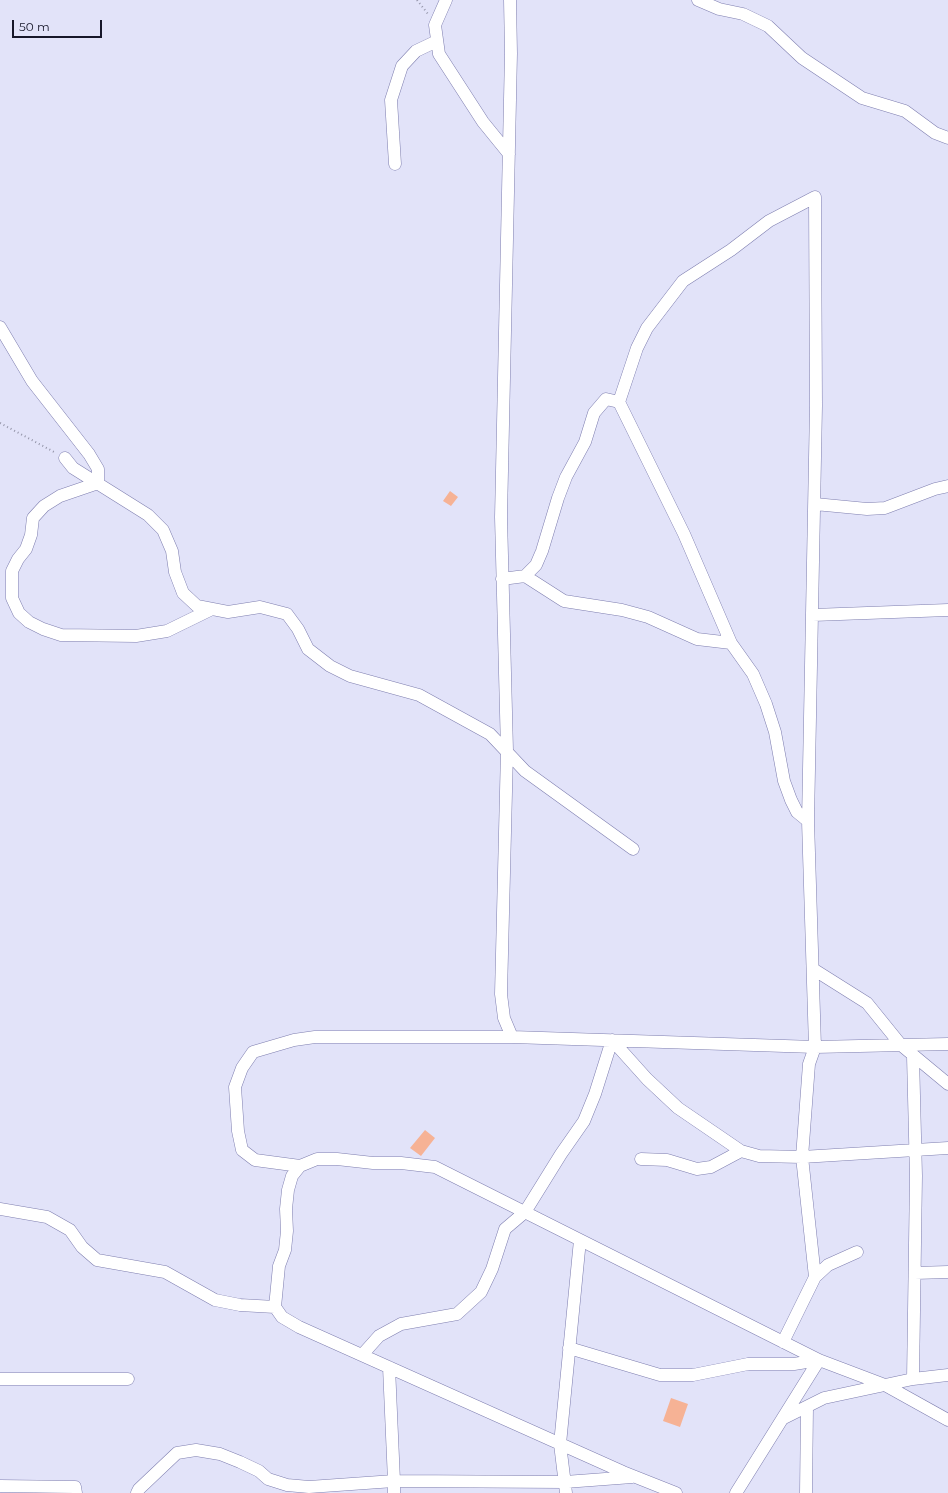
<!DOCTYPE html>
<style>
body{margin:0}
#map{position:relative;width:948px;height:1493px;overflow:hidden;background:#e2e3f9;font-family:Montserrat,sans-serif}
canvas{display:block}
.scale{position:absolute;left:12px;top:20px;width:90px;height:18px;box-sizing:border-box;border:2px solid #17172a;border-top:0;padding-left:5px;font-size:12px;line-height:14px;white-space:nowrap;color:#17172a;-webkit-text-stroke:3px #e2e3f9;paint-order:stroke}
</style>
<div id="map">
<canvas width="948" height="1493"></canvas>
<div class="scale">50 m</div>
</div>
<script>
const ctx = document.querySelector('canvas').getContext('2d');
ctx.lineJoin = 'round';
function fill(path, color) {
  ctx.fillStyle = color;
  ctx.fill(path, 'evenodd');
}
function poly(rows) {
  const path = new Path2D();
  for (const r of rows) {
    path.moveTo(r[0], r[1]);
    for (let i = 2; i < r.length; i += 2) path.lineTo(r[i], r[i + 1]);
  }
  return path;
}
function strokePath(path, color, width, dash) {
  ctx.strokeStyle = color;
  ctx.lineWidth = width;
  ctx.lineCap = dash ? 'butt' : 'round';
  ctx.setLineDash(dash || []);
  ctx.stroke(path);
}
fill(poly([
 [450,491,458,497,451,506,443,501],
 [425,1130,435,1138,421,1156,410,1148],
 [671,1398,688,1404,680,1427,663,1421]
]), '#f6b295');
const minor = poly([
 [446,0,435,25,439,54,483,122,509,154],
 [510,0,511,53,501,517,507,751,501,994,504,1018,512,1037],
 [698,0,719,9,743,14,768,26,802,58,862,98,905,111,935,133,948,138],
 [395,164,391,100,402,66,416,51,437,41],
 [0,327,32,381,89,454,98,469,98,483,60,496,44,506,33,518,31,535,26,549,18,559,12,571,12,598,19,613,29,622,43,629,61,635,136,636,167,631,212,609],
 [619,402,637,348,647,328,683,281,731,250,769,221,815,197,816,406,808,821,815,1047,809,1064,802,1157,948,1148],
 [65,458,73,468,148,515,163,530,172,551,175,572,183,593,197,606,228,612,260,607,287,614,298,629,308,649,330,666,350,676,419,695,490,734,525,771,633,849],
 [815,504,867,509,885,508,935,489,948,486],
 [525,576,564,601,622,610,648,617,697,639,731,643],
 [502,579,525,576,536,565,542,551,558,498,566,477,585,442,594,413,606,399,619,402,684,534,731,643,753,674,766,704,775,732,784,781,791,800,797,812,808,821],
 [813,615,948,610],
 [813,969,867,1003,901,1045,948,1084],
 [612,1040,647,1079,678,1108,741,1151,759,1156,802,1157,815,1277],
 [641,1159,667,1160,697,1169,711,1167,741,1151],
 [300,1166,255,1160,242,1150,238,1131,235,1087,242,1068,253,1052,294,1040,315,1037,512,1037,815,1047,948,1044],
 [0,1209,47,1217,70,1230,82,1247,97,1260,165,1272,215,1300,240,1305,275,1307],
 [915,1273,948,1272],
 [783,1342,815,1277,828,1265,857,1252],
 [569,1348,660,1375,693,1375,748,1364,794,1364,819,1360],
 [362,1355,379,1336,401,1324,457,1314,481,1292,492,1269,505,1229,525,1212,561,1154,584,1121,595,1094,612,1040],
 [389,1367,394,1481,565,1482,632,1477],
 [0,1379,128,1379],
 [913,1379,916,1176,913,1056],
 [782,1419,824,1398,913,1379,948,1375],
 [0,1486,75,1487,76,1493],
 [137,1493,139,1489,177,1453,196,1450,220,1454,240,1462,259,1471,268,1479,287,1485,309,1487,394,1481,394,1493],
 [566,1493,560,1444,580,1240],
 [676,1493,623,1472,299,1327,282,1317,275,1307,279,1266,285,1250,287,1231,286,1209,288,1190,292,1176,300,1166,317,1159,337,1159,373,1163,401,1163,435,1167,819,1360,885,1385,948,1420],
 [736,1493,819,1360],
 [806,1493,807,1407]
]);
strokePath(minor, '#7e7eaf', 13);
strokePath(poly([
 [417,0,428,14],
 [0,423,56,453]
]), '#9495a9', 2, [1, 3]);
strokePath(minor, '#fff', 12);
</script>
